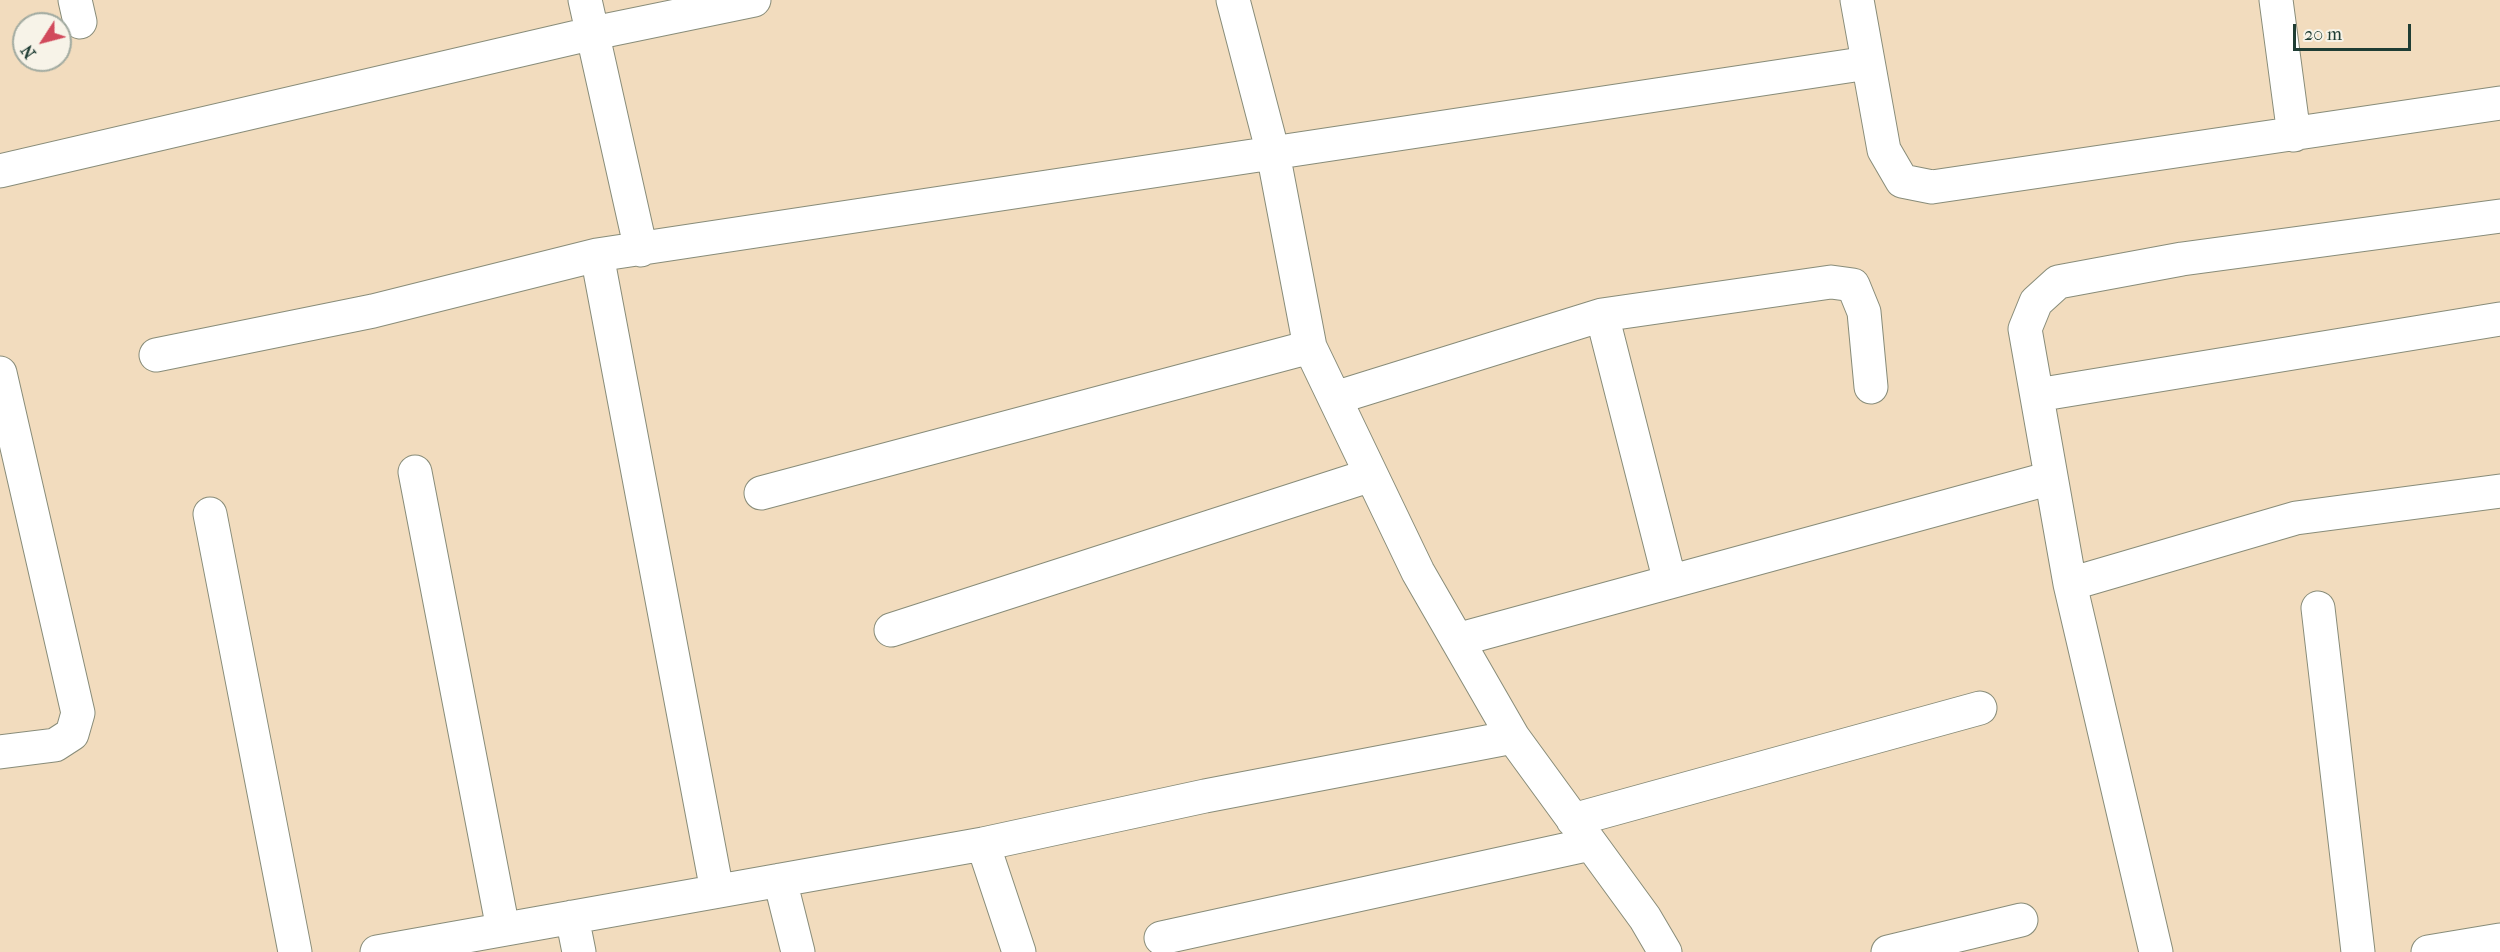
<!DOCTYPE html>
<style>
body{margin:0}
#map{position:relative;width:2500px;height:952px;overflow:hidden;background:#f2dcbe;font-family:"IM FELL French Canon",serif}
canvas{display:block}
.north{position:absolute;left:12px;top:12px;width:60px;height:60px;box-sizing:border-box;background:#f7f3e8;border:2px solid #a1aaa0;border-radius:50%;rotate:234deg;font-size:16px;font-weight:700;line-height:24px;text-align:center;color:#1f3d34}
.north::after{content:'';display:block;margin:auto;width:21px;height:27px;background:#d1495b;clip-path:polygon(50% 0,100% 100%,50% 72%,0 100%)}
.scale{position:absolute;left:2293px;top:24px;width:118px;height:27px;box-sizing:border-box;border:3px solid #1f3d34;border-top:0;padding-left:8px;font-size:18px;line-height:21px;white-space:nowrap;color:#1f3d34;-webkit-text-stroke:4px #f7f3e8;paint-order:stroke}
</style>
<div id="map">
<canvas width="2500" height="952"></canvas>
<div class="north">N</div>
<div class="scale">20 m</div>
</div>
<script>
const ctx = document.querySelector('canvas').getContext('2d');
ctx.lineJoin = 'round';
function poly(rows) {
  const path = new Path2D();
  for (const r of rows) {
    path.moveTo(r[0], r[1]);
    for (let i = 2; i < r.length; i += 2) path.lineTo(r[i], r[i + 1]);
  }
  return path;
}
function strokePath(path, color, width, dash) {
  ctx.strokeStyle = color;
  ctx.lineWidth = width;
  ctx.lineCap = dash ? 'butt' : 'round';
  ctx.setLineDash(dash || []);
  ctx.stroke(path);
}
const minor = poly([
 [75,0,80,22],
 [585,0,641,250],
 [1233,0,1273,153,1310,347,1418,572,1513,737,1645,918,1665,952],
 [1857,0,1884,150,1902,181,1932,187,2500,103],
 [2276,0,2294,135],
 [0,171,594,33,754,0],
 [597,255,717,891],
 [1602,315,1670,582],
 [156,355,373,311,597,255,1868,63],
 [0,373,78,713,72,734,55,745,0,752],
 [2037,395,2500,319],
 [1335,398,1602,315,1831,282,1853,285,1864,312,1871,387],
 [415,472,503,929],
 [761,493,1310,347],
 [210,514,295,952],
 [2070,584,2296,518,2500,491],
 [2318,608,2358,952],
 [891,630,1371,475],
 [1457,640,2051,478],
 [1573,820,1980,708],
 [983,844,1019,952],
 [780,880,798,952],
 [572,917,579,952],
 [1161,938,1591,844],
 [377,952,983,844,1205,796,1513,737],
 [1888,952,2021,920],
 [2156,952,2070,584,2025,329,2036,302,2058,282,2182,259,2500,216],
 [2428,952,2500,940]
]);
strokePath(minor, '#888c79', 35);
strokePath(minor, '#fff', 33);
</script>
